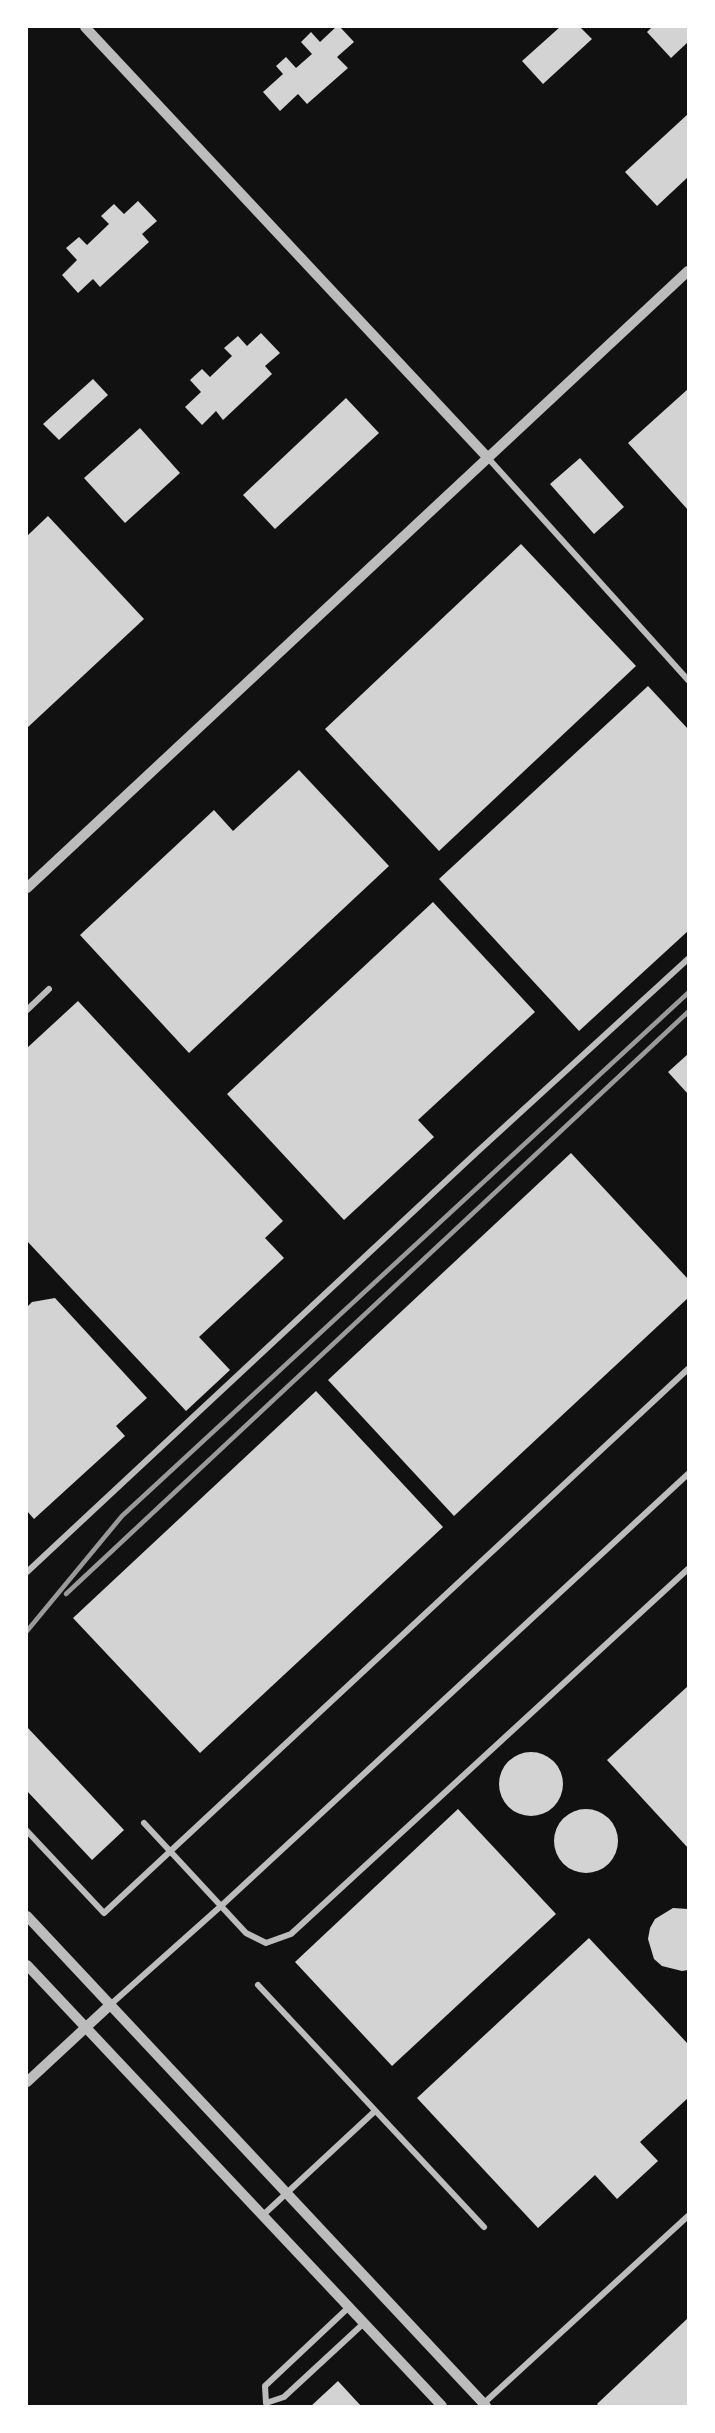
<!DOCTYPE html>
<style>
body{margin:0}
#map{position:relative;width:715px;height:2433px;overflow:hidden;background:#111;font-family:Georgia,serif}
canvas{display:block}
.frame{position:absolute;inset:0;border:28px solid #fff;pointer-events:none}
</style>
<div id="map">
<canvas width="715" height="2433"></canvas>
<div class="frame"></div>
</div>
<script>
const ctx = document.querySelector('canvas').getContext('2d');
ctx.lineJoin = 'round';
function fill(path, color) {
  ctx.fillStyle = color;
  ctx.fill(path, 'evenodd');
}
function poly(rows) {
  const path = new Path2D();
  for (const r of rows) {
    if (r.length === 3) {
      path.moveTo(r[0] + r[2], r[1]);
      path.arc(r[0], r[1], r[2], 0, 2 * Math.PI);
      continue;
    }
    path.moveTo(r[0], r[1]);
    for (let i = 2; i < r.length; i += 2) path.lineTo(r[i], r[i + 1]);
  }
  return path;
}
function strokePath(path, color, width, dash) {
  ctx.strokeStyle = color;
  ctx.lineWidth = width;
  ctx.lineCap = dash ? 'butt' : 'round';
  ctx.setLineDash(dash || []);
  ctx.stroke(path);
}
fill(poly([
 [336,27,340,27,354,42,337,57,348,68,307,104,298,94,280,111,263,92,283,74,276,66,286,57,296,68,312,54,301,42,311,32,320,42],
 [560,27,580,27,592,39,543,84,522,61],
 [652,27,688,27,688,42,671,58,647,32],
 [688,114,688,177,657,206,625,172],
 [138,201,157,221,142,234,149,242,100,287,93,279,78,293,62,275,77,260,66,248,79,237,87,245,109,224,101,216,114,204,124,214],
 [261,333,280,353,265,366,272,374,223,420,216,411,202,425,185,407,201,392,190,380,202,369,210,377,232,356,224,348,238,336,247,346],
 [93,379,108,395,59,440,43,424],
 [688,389,688,510,628,443],
 [346,398,379,433,275,529,243,495],
 [140,428,180,473,125,523,84,478],
 [580,458,624,507,594,534,550,484],
 [48,516,144,619,27,728,27,536],
 [521,544,636,666,439,851,325,729],
 [648,686,688,729,688,931,579,1031,439,879],
 [299,770,389,866,189,1053,80,935,214,810,233,831],
 [433,902,535,1012,418,1120,434,1137,344,1220,227,1094],
 [78,1001,283,1221,265,1238,284,1258,199,1337,230,1370,186,1411,27,1241,27,1048],
 [688,1054,688,1094,668,1072],
 [571,1153,688,1279,688,1298,454,1516,328,1380],
 [55,1298,147,1398,116,1426,125,1436,34,1519,27,1511,27,1307,32,1302],
 [316,1391,443,1527,200,1753,73,1618],
 [688,1686,688,1848,607,1760],
 [27,1727,124,1830,92,1860,27,1791],
 [531,1784,32],
 [458,1809,556,1914,392,2066,295,1962],
 [586,1841,32],
 [673,1908,688,1909,688,1970,682,1971,662,1966,654,1959,648,1939,650,1928,655,1919],
 [589,1938,688,2044,688,2098,640,2142,658,2161,617,2199,595,2175,538,2228,417,2098],
 [688,2318,688,2406,599,2406,597,2404],
 [338,2381,361,2406,311,2406]
]), '#d3d3d3');
strokePath(poly([
 [488,458,688,680],
 [27,1010,49,989],
 [27,1572,476,1153,688,959],
 [144,1823,246,1933,266,1943,291,1934,688,1569],
 [27,1831,104,1913,688,1369],
 [258,1985,484,2227],
 [110,2005,221,1906,688,1474],
 [262,2216,375,2111],
 [349,2307,265,2386,266,2403,284,2397,364,2323],
 [483,2404,688,2216]
]), '#bcbcbc', 6);
strokePath(poly([
 [85,27,488,458],
 [27,888,688,271],
 [27,1916,486,2406],
 [27,1965,442,2406],
 [27,2082,110,2005]
]), '#bcbcbc', 10);
strokePath(poly([
 [66,1594,688,1012],
 [27,1631,122,1516,688,993]
]), '#9a9a9a', 4.5);
</script>
